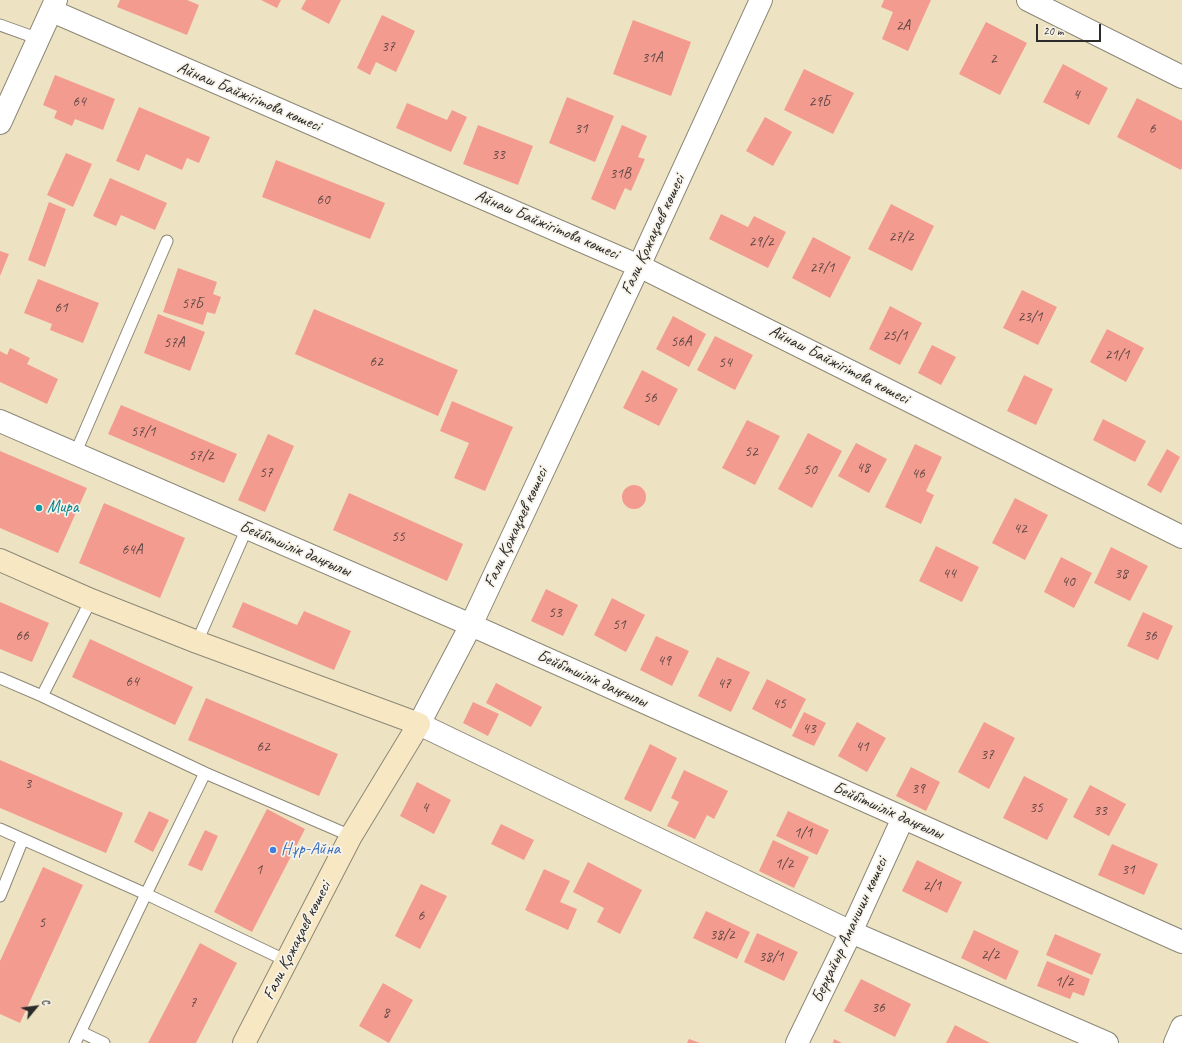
<!DOCTYPE html>
<meta charset="utf-8">
<style>
body{margin:0}
#map{position:relative;width:1182px;height:1043px;overflow:hidden;background:#ede3c3;font-family:Caveat,sans-serif}
canvas{display:block}
.north{position:absolute;left:16px;top:987px;width:40px;height:40px;-webkit-text-stroke:3px #f7f3e8;paint-order:stroke;rotate:61deg;font-size:11px;font-weight:700;line-height:16px;text-align:center;color:#2b2b2b}
.north::after{content:'';display:block;margin:auto;width:14px;height:18px;background:#2b2b2b;clip-path:polygon(50% 0,100% 100%,50% 72%,0 100%)}
.scale{position:absolute;left:1036px;top:24px;width:65px;height:18px;box-sizing:border-box;border:2px solid #2b2b2b;border-top:0;padding-left:5px;font-size:12px;line-height:14px;white-space:nowrap;color:#2b2b2b;-webkit-text-stroke:3px #f7f3e8;paint-order:stroke}
</style>
<div id="map">
<canvas width="1182" height="1043"></canvas>
<div class="north">С</div>
<div class="scale">20 m</div>
</div>
<script>
const ctx = document.querySelector('canvas').getContext('2d');
ctx.lineJoin = 'round';
function fill(path, color) {
  ctx.fillStyle = color;
  ctx.fill(path, 'evenodd');
}
function poly(rows) {
  const path = new Path2D();
  for (const r of rows) {
    if (r.length === 3) {
      path.moveTo(r[0] + r[2], r[1]);
      path.arc(r[0], r[1], r[2], 0, 2 * Math.PI);
      continue;
    }
    path.moveTo(r[0], r[1]);
    for (let i = 2; i < r.length; i += 2) path.lineTo(r[i], r[i + 1]);
  }
  return path;
}
function strokePath(path, color, width, dash) {
  ctx.strokeStyle = color;
  ctx.lineWidth = width;
  ctx.lineCap = dash ? 'butt' : 'round';
  ctx.setLineDash(dash || []);
  ctx.stroke(path);
}
function label(font, color, halo, rows, align = 'center') {
  ctx.font = font + ' Caveat,sans-serif';
  ctx.lineWidth = 3.5;
  ctx.setLineDash([]);
  ctx.textBaseline = 'middle';
  ctx.strokeStyle = halo;
  ctx.fillStyle = color;
  for (const [text, x, y, turn = 0] of rows) {
    ctx.save();
    ctx.translate(x, y);
    ctx.rotate((+turn || 0) * Math.PI / 180);
    ctx.textAlign = isNaN(turn) ? turn : align;
    if (halo) ctx.strokeText(text, 0, 0);
    ctx.fillText(text, 0, 0);
    ctx.restore();
  }
}
fill(poly([
 [120,0,187,0,199,5,187,35,117,7],
 [261,0,281,0,277,8],
 [306,0,341,0,329,24,301,9],
 [884,0,931,0,908,51,882,39,893,12,881,7],
 [382,15,415,31,396,72,376,62,370,75,357,68],
 [633,20,691,42,671,96,613,74],
 [986,22,1027,43,1000,95,959,74],
 [1063,64,1108,88,1089,125,1043,102],
 [804,69,854,93,833,134,784,110],
 [55,75,115,99,103,130,75,119,72,126,54,118,57,111,43,105],
 [567,97,614,116,595,162,549,143],
 [1137,98,1182,121,1182,167,1181,170,1117,137],
 [407,103,447,120,452,110,467,117,451,152,396,128],
 [139,107,210,137,199,163,187,158,182,170,146,154,139,171,116,161],
 [765,117,792,132,773,166,746,151],
 [478,125,533,146,518,185,463,164],
 [622,125,647,136,638,157,645,159,631,191,625,188,615,210,591,199],
 [66,153,92,164,73,207,47,195],
 [276,160,385,203,370,239,262,197],
 [110,178,167,203,155,230,121,215,116,226,93,216],
 [49,202,66,209,45,267,28,260],
 [891,204,934,226,912,271,868,249],
 [721,214,748,227,754,216,786,232,768,268,709,239],
 [813,237,851,257,830,298,792,278],
 [0,251,9,254,0,276],
 [178,268,217,282,213,294,221,297,215,314,207,312,203,325,163,312],
 [38,279,99,303,83,343,50,330,52,324,24,313],
 [1022,290,1057,307,1038,345,1003,328],
 [890,306,922,323,900,365,869,349],
 [314,309,458,370,438,416,295,354],
 [158,314,205,332,190,371,144,353],
 [673,316,706,334,689,367,656,349],
 [1107,329,1144,348,1126,382,1090,362],
 [715,336,753,355,735,390,697,370],
 [932,345,956,357,941,385,918,373],
 [10,348,30,358,27,364,58,379,47,404,0,382,0,351,7,355],
 [642,370,678,389,659,426,623,408],
 [1024,375,1053,389,1036,425,1007,411],
 [452,401,513,427,485,491,454,478,469,443,440,431],
 [121,405,237,454,224,483,108,434],
 [1103,419,1146,441,1135,462,1093,440],
 [747,420,780,436,755,485,722,468],
 [808,433,842,451,812,508,778,489],
 [268,434,294,446,265,512,238,500],
 [856,443,887,459,869,493,838,476],
 [915,444,942,457,926,491,934,495,921,524,885,507],
 [1167,449,1180,457,1161,493,1147,485],
 [0,451,87,488,58,553,0,528],
 [634,497,12],
 [349,493,463,544,447,581,333,530],
 [1015,498,1048,515,1025,560,992,543],
 [104,503,185,538,160,598,79,563],
 [936,546,979,567,962,602,919,581],
 [1111,547,1148,566,1130,601,1094,583],
 [1061,557,1092,573,1074,608,1044,592],
 [546,589,578,605,563,636,531,621],
 [612,598,645,615,626,652,594,635],
 [0,602,49,623,32,662,0,649],
 [243,602,297,625,304,611,351,631,334,670,232,627],
 [1143,612,1173,626,1158,660,1127,646],
 [656,636,689,651,672,686,640,670],
 [90,639,193,687,175,725,72,677],
 [717,657,750,672,731,712,698,696],
 [767,679,806,699,791,729,752,709],
 [496,683,542,707,531,727,486,703],
 [206,698,338,754,319,796,188,740],
 [473,702,499,714,488,736,463,723],
 [804,712,826,723,814,746,792,736],
 [857,722,886,738,867,772,838,756],
 [984,722,1015,738,989,789,958,772],
 [650,744,677,758,651,812,624,799],
 [0,760,123,813,106,853,0,808],
 [911,767,940,782,926,811,896,796],
 [684,770,728,791,714,819,707,815,695,839,667,826,679,802,671,798],
 [1024,776,1068,799,1047,840,1003,818],
 [417,782,451,800,434,834,400,816],
 [1090,785,1126,804,1109,836,1073,817],
 [267,809,305,829,252,932,214,912],
 [149,811,169,820,153,852,134,842],
 [788,811,829,830,817,855,776,836],
 [501,824,534,840,524,860,491,844],
 [205,830,218,836,202,871,188,865],
 [773,840,809,857,794,888,759,871],
 [1112,844,1158,864,1144,895,1098,875],
 [917,860,962,882,947,913,902,891],
 [588,862,642,890,620,934,597,922,604,908,573,892],
 [43,867,83,885,20,1023,0,1014,0,961],
 [544,869,570,881,560,902,577,909,568,930,525,910],
 [421,884,447,896,420,949,395,936],
 [706,911,750,932,737,959,693,938],
 [974,930,1019,951,1006,980,961,958],
 [757,933,798,952,784,981,744,962],
 [1055,934,1101,954,1092,975,1046,955],
 [200,943,237,963,196,1043,148,1043],
 [1047,961,1090,979,1084,996,1073,992,1070,999,1037,986],
 [861,979,911,1004,895,1037,844,1011],
 [383,983,413,1000,389,1043,359,1026],
 [955,1025,990,1043,946,1043],
 [689,1039,700,1043,687,1043],
 [834,1039,842,1043,833,1043]
]), '#f49b8f');
const lane = poly([
 [0,25,39,39],
 [75,454,167,241],
 [91,600,42,696,205,773,351,836],
 [197,642,247,528],
 [0,678,42,696],
 [0,829,146,894,287,961],
 [0,896,23,839],
 [81,1032,104,1043],
 [75,1043,146,894,205,773]
]);
const street = poly([
 [761,0,639,266,471,625,419,724,851,932,1107,1043],
 [1028,0,1182,77],
 [52,11,639,266,1182,537],
 [0,123,56,0],
 [0,421,471,625,1182,942],
 [797,1043,851,932,903,818],
 [1175,1043,1182,1027]
]);
const secondary = poly([
 [0,560,91,600,197,642,419,724,351,836,244,1043]
]);
strokePath(lane, '#8c8777', 13);
strokePath(street, '#8c8777', 24);
strokePath(secondary, '#8c8777', 24);
strokePath(lane, '#fff', 11);
strokePath(street, '#fff', 22);
strokePath(secondary, '#f7e8c3', 22);
for (const [x, y, r, color] of [
 [39,508,4,"#0f9aa8"],
 [273,850,4,"#3f7fe0"]
]) {
  const dot = new Path2D();
  dot.arc(x, y, r, 0, 2 * Math.PI);
  ctx.fillStyle = color;
  ctx.fill(dot);
  strokePath(dot, '#f7f3e8', 1.5);
}
label('15px', '#5d4744', null, [
 ["2А",903,26],
 ["37",388,47],
 ["31А",652,58],
 ["2",993,59],
 ["4",1076,95],
 ["64",79,102],
 ["29Б",819,102],
 ["31",581,129],
 ["6",1152,129],
 ["33",498,155],
 ["31В",620,174],
 ["60",323,200],
 ["27/2",901,237],
 ["29/2",761,242],
 ["27/1",822,268],
 ["57Б",192,304],
 ["61",61,308],
 ["23/1",1030,317],
 ["25/1",895,336],
 ["56А",681,342],
 ["57А",174,343],
 ["21/1",1117,355],
 ["62",376,362],
 ["54",725,363],
 ["56",650,398],
 ["57/1",143,432],
 ["52",751,452],
 ["57/2",201,456],
 ["48",863,468],
 ["50",810,470],
 ["57",266,473],
 ["46",918,474],
 ["42",1020,529],
 ["55",398,537],
 ["64А",132,550],
 ["44",949,574],
 ["38",1121,574],
 ["40",1068,582],
 ["53",555,613],
 ["51",619,625],
 ["66",22,636],
 ["36",1150,636],
 ["49",664,661],
 ["64",132,682],
 ["47",724,684],
 ["45",779,704],
 ["43",809,729],
 ["62",263,747],
 ["41",862,747],
 ["37",987,755],
 ["3",28,784],
 ["39",918,789],
 ["4",425,808],
 ["35",1036,808],
 ["33",1100,811],
 ["1/1",803,833],
 ["1/2",784,864],
 ["1",259,870],
 ["31",1128,870],
 ["2/1",932,886],
 ["6",421,916],
 ["5",42,923],
 ["38/2",722,935],
 ["2/2",990,955],
 ["38/1",771,957],
 ["1/2",1064,982],
 ["7",193,1003],
 ["36",878,1008],
 ["8",386,1013]
]);
label('17px', '#2b2b2b', '#f7f3e8', [
 ["Айнаш Байжігітова көшесі",249,97,23],
 ["Айнаш Байжігітова көшесі",547,225,23],
 ["Ғали Қожақаев көшесі",653,235,-65],
 ["Айнаш Байжігітова көшесі",839,365,27],
 ["Ғали Қожақаев көшесі",516,528,-65],
 ["Бейбітшілік даңғылы",295,549,23],
 ["Бейбітшілік даңғылы",592,679,24],
 ["Бейбітшілік даңғылы",888,811,24],
 ["Берқайыр Аманшин көшесі",850,930,-65],
 ["Ғали Қожақаев көшесі",297,941,-63]
]);
label('17px', '#0d838f', '#f7f3e8', [
 ["Мира",47,508]
], 'left');
label('17px', '#366cbe', '#f7f3e8', [
 ["Нұр-Айна",281,850]
], 'left');
</script>
